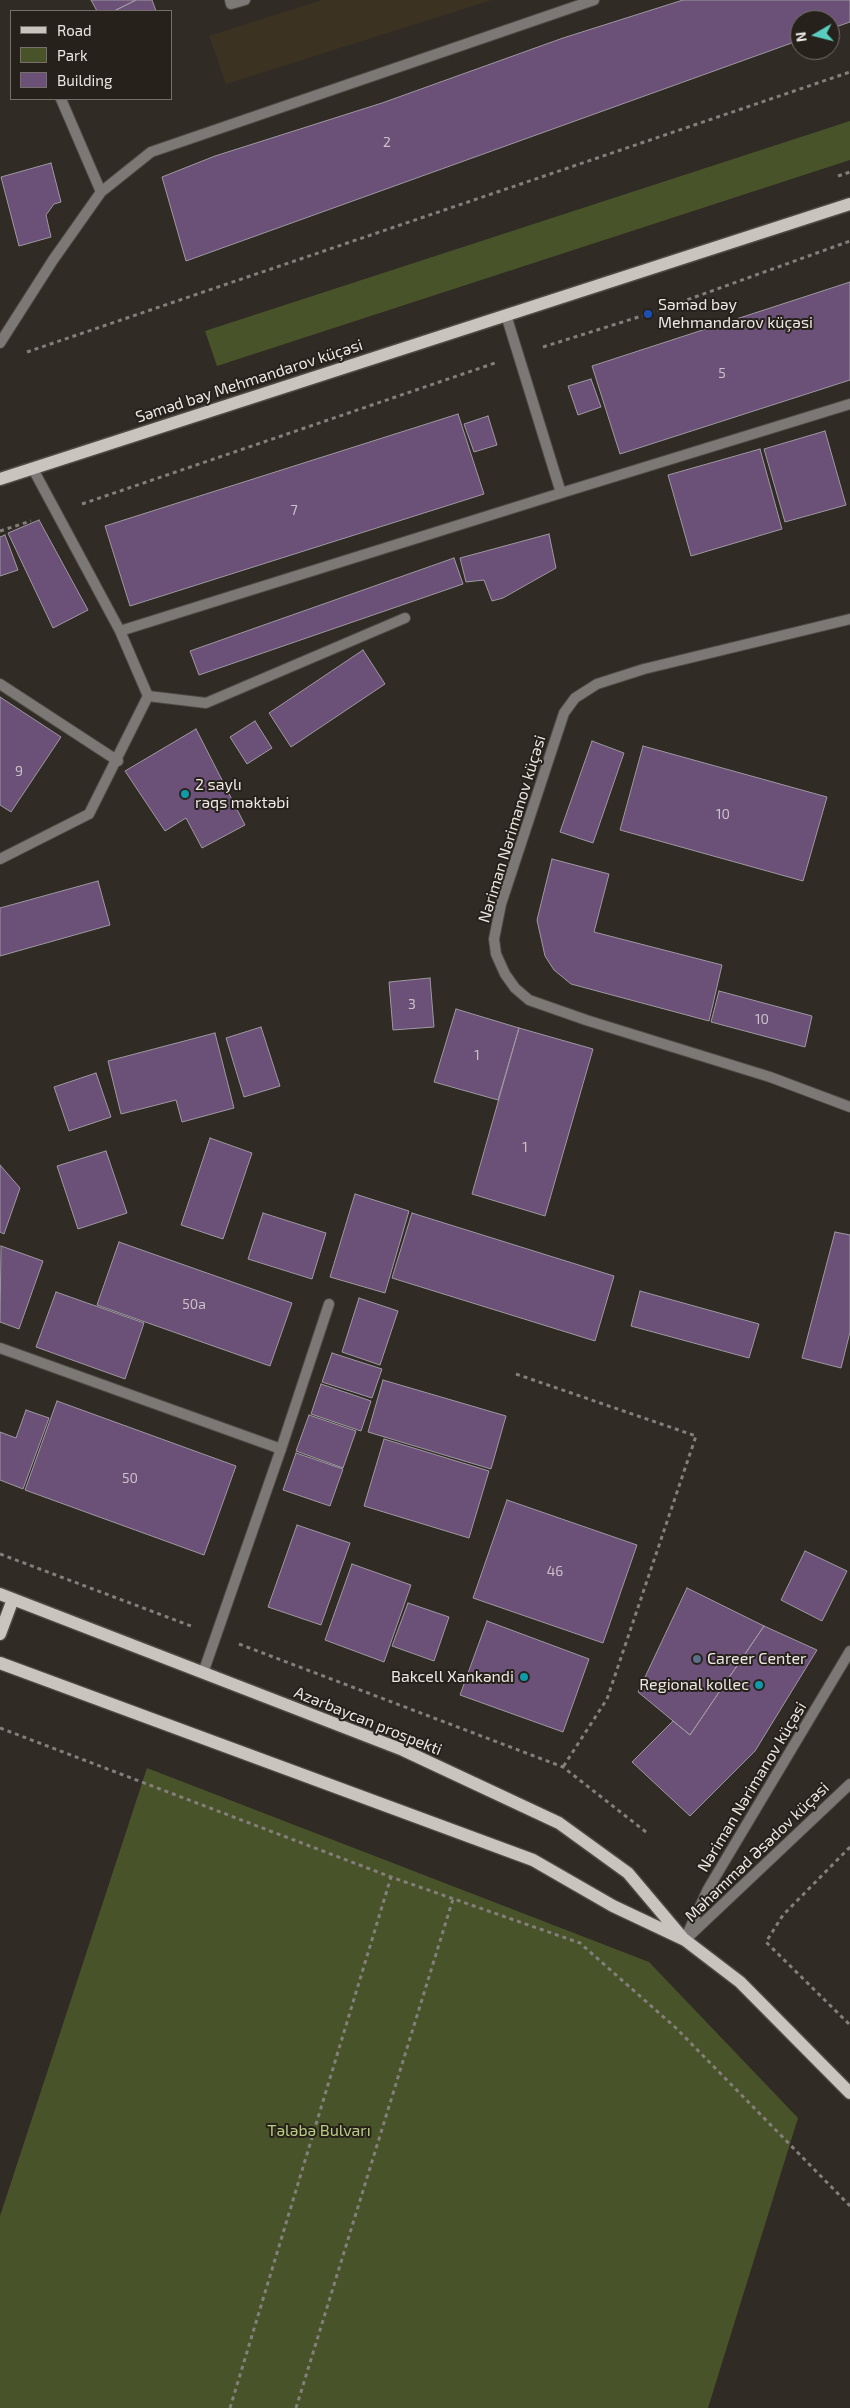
<!DOCTYPE html>
<meta charset="utf-8">
<style>
body{margin:0}
#map{position:relative;width:850px;height:2408px;overflow:hidden;background:#302b25;font-family:"Exo 2",sans-serif}
canvas{display:block}
.legend{position:absolute;left:10px;top:10px;width:162px;height:90px;box-sizing:border-box;background:#27211b;border:1px solid #75706b;margin:0;padding:6px 9px;list-style:none;font-size:15px;color:#ebe7e3}
.legend li{display:flex;align-items:center;gap:10px;height:25px}
.legend b{width:25px;border:1px solid #75706b}
.north{position:absolute;left:790px;top:10px;width:50px;height:50px;box-sizing:border-box;background:#27211b;border:1px solid #75706b;border-radius:50%;rotate:262deg;font-size:14px;font-weight:700;line-height:20px;text-align:center;color:#ebe7e3}
.north::after{content:'';display:block;margin:auto;width:18px;height:22px;background:#59cebf;clip-path:polygon(50% 0,100% 100%,50% 72%,0 100%)}
</style>
<div id="map">
<canvas width="850" height="2408"></canvas>
<ul class="legend">
<li><b style="height:6px;background:#cac4be"></b>Road</li>
<li><b style="height:14px;background:#49532a"></b>Park</li>
<li><b style="height:14px;background:#6b5078"></b>Building</li>
</ul>
<div class="north">N</div>
</div>
<script>
const ctx = document.querySelector('canvas').getContext('2d');
ctx.lineJoin = 'round';
function fill(path, color) {
  ctx.fillStyle = color;
  ctx.fill(path, 'evenodd');
}
function poly(rows) {
  const path = new Path2D();
  for (const r of rows) {
    path.moveTo(r[0], r[1]);
    for (let i = 2; i < r.length; i += 2) path.lineTo(r[i], r[i + 1]);
  }
  return path;
}
function strokePath(path, color, width, dash) {
  ctx.strokeStyle = color;
  ctx.lineWidth = width;
  ctx.lineCap = dash ? 'butt' : 'round';
  ctx.setLineDash(dash || []);
  ctx.stroke(path);
}
function label(font, color, halo, rows, align = 'center') {
  ctx.font = font + ' "Exo 2",sans-serif';
  ctx.lineWidth = 4;
  ctx.setLineDash([]);
  ctx.textBaseline = 'middle';
  ctx.strokeStyle = halo;
  ctx.fillStyle = color;
  for (const [text, x, y, turn = 0] of rows) {
    ctx.save();
    ctx.translate(x, y);
    ctx.rotate((+turn || 0) * Math.PI / 180);
    ctx.textAlign = isNaN(turn) ? turn : align;
    if (halo) ctx.strokeText(text, 0, 0);
    ctx.fillText(text, 0, 0);
    ctx.restore();
  }
}
fill(poly([
 [322,0,492,0,226,84,209,36]
]), '#3c3222');
fill(poly([
 [850,121,850,160,217,366,205,331],
 [147,1768,649,1962,798,2118,708,2408,0,2408,0,2216]
]), '#49532a');
const building = poly([
 [91,0,136,0,114,11,97,11,91,0],
 [136,0,152,0,156,11,114,11,136,0],
 [683,0,850,0,850,22,830,29,830,20,800,20,800,40,186,261,162,177,215,156,382,103,563,38,683,0],
 [51,163,61,202,54,204,46,215,51,237,19,246,1,177,51,163],
 [850,282,850,380,620,454,592,366,850,282],
 [591,379,601,407,578,415,568,386,591,379],
 [458,414,484,494,130,606,105,526,458,414],
 [488,416,497,445,474,452,464,424,488,416],
 [825,431,846,505,785,522,764,449,825,431],
 [760,449,782,529,691,556,668,475,760,449],
 [39,520,88,610,53,628,8,533,39,520],
 [549,534,556,568,503,598,492,601,484,580,466,582,460,558,549,534],
 [5,535,18,570,0,576,0,537,5,535],
 [454,558,463,584,199,675,190,651,454,558],
 [363,650,385,684,291,747,269,713,363,650],
 [0,697,61,737,11,812,0,805,0,697],
 [255,721,272,748,247,764,230,737,255,721],
 [196,729,245,825,202,848,186,818,165,831,125,771,196,729],
 [592,741,624,753,593,843,560,832,592,741],
 [643,746,827,797,803,881,620,830,643,746],
 [552,859,609,874,594,932,722,965,709,1021,571,984,554,970,545,956,537,920,552,859],
 [98,881,110,925,0,956,0,908,98,881],
 [430,978,434,1027,393,1030,389,982,430,978],
 [719,991,812,1016,805,1047,711,1022,719,991],
 [456,1009,519,1028,498,1100,434,1082,456,1009],
 [261,1027,280,1086,244,1097,226,1038,261,1027],
 [519,1028,593,1049,545,1216,472,1194,519,1028],
 [215,1033,234,1108,182,1122,176,1100,121,1114,108,1061,215,1033],
 [96,1073,111,1117,69,1131,54,1087,96,1073],
 [210,1138,252,1153,223,1239,181,1225,210,1138],
 [106,1151,127,1213,78,1229,57,1166,106,1151],
 [0,1165,20,1188,4,1234,0,1232,0,1165],
 [355,1194,409,1211,385,1293,330,1277,355,1194],
 [263,1213,326,1233,312,1279,248,1259,263,1213],
 [412,1213,614,1276,595,1341,392,1278,412,1213],
 [835,1232,850,1235,850,1332,841,1368,802,1358,835,1232],
 [119,1242,292,1303,270,1366,97,1305,119,1242],
 [1,1246,43,1261,19,1329,0,1322,1,1246],
 [640,1291,759,1324,749,1358,631,1326,640,1291],
 [56,1292,144,1323,125,1379,36,1347,56,1292],
 [359,1298,398,1311,380,1365,342,1352,359,1298],
 [332,1353,382,1369,372,1398,322,1382,332,1353],
 [383,1380,506,1416,491,1469,368,1432,383,1380],
 [321,1384,371,1401,361,1431,311,1414,321,1384],
 [57,1401,236,1466,204,1555,25,1490,57,1401],
 [26,1410,49,1418,23,1489,0,1480,0,1432,16,1438,26,1410],
 [309,1415,356,1431,343,1468,296,1451,309,1415],
 [384,1439,489,1471,469,1538,364,1506,384,1439],
 [296,1453,343,1469,330,1506,283,1490,296,1453],
 [507,1500,637,1545,603,1643,473,1598,507,1500],
 [297,1525,350,1543,321,1625,268,1607,297,1525],
 [805,1551,847,1571,822,1621,781,1600,805,1551],
 [352,1564,411,1585,384,1662,325,1640,352,1564],
 [687,1588,764,1626,690,1735,638,1692,687,1588],
 [408,1603,449,1617,434,1661,392,1646,408,1603],
 [487,1621,589,1659,563,1732,460,1695,487,1621],
 [764,1626,817,1650,755,1751,690,1816,632,1762,673,1721,690,1735,764,1626]
]);
fill(building, '#6b5078');
strokePath(building, '#9e99a1', 1);
const service = poly([
 [230,0,231,4,245,0],
 [61,99,101,192],
 [0,343,53,260,101,192,151,152,594,0],
 [561,493,850,404],
 [120,631,561,493,506,315],
 [0,684,118,761],
 [148,696,206,703,405,618],
 [0,859,89,814,148,696,120,631,33,469],
 [281,1449,329,1304]
]);
const minor = poly([
 [850,619,644,669,597,684,575,698,564,713,501,904,494,939,496,954,505,974,515,988,529,1000,586,1020,770,1077,850,1107],
 [0,1348,281,1449,203,1673],
 [685,1939,708,1889,850,1651]
]);
const tertiary = poly([
 [685,1940,850,1784]
]);
const primary = poly([
 [0,479,850,204],
 [0,1594,403,1750,559,1823,628,1873,682,1937],
 [0,1634,13,1599],
 [0,1663,533,1860,613,1906,685,1940,740,1982,850,2093]
]);
strokePath(service, '#4e4943', 12);
strokePath(minor, '#4e4943', 12);
strokePath(tertiary, '#4e4943', 12);
strokePath(primary, '#4e4943', 15);
strokePath(poly([
 [838,176,850,172],
 [543,347,648,314,850,241],
 [27,352,850,72],
 [82,504,495,363],
 [0,531,31,521],
 [516,1374,696,1436,607,1699,563,1767],
 [0,1554,191,1626],
 [239,1644,563,1767,646,1832],
 [0,1728,391,1877,580,1943,676,2028,850,2206],
 [850,1847,783,1915,766,1942,850,2025],
 [230,2408,391,1877],
 [296,2408,453,1899]
]), '#847f7a', 3, [4, 4]);
strokePath(service, '#7b7875', 10);
strokePath(minor, '#7b7875', 10);
strokePath(tertiary, '#7b7875', 10);
strokePath(primary, '#cac4be', 12);
for (const [x, y, r, color] of [
 [648,314,5,"#1a4fb4"],
 [185,794,5,"#0f9aa8"],
 [697,1659,5,"#5c6f8a"],
 [524,1677,5,"#0f9aa8"],
 [759,1685,5,"#0f9aa8"]
]) {
  const dot = new Path2D();
  dot.arc(x, y, r, 0, 2 * Math.PI);
  ctx.fillStyle = color;
  ctx.fill(dot);
  strokePath(dot, '#27211b', 2);
}
label('14px', '#cbc1c8', null, [
 ["2",387,142],
 ["5",722,373],
 ["7",294,510],
 ["9",19,771],
 ["10",723,814],
 ["3",412,1004],
 ["10",762,1019],
 ["1",477,1055],
 ["1",525,1147],
 ["50a",194,1304],
 ["50",130,1478],
 ["46",555,1571]
]);
label('16px', '#ebe7e3', '#27211b', [
 ["Səməd bəy",658,305],
 ["Mehmandarov küçəsi",658,323],
 ["2 saylı",195,785],
 ["rəqs məktəbi",195,803],
 ["Career Center",707,1659],
 ["Bakcell Xankəndi",514,1677,"right"],
 ["Regional kollec",749,1685,"right"]
], 'left');
label('16px', '#ebe7e3', '#27211b', [
 ["Səməd bəy Mehmandarov küçəsi",249,381,-18],
 ["Nəriman Nərimanov küçəsi",512,829,-73],
 ["Azərbaycan prospekti",368,1721,22],
 ["Nəriman Nərimanov küçəsi",752,1787,-59],
 ["Məhəmməd Əsədov küçəsi",757,1852,-44]
]);
label('16px', '#bacd82', '#27211b', [
 ["Tələbə Bulvarı",319,2131]
]);
</script>
